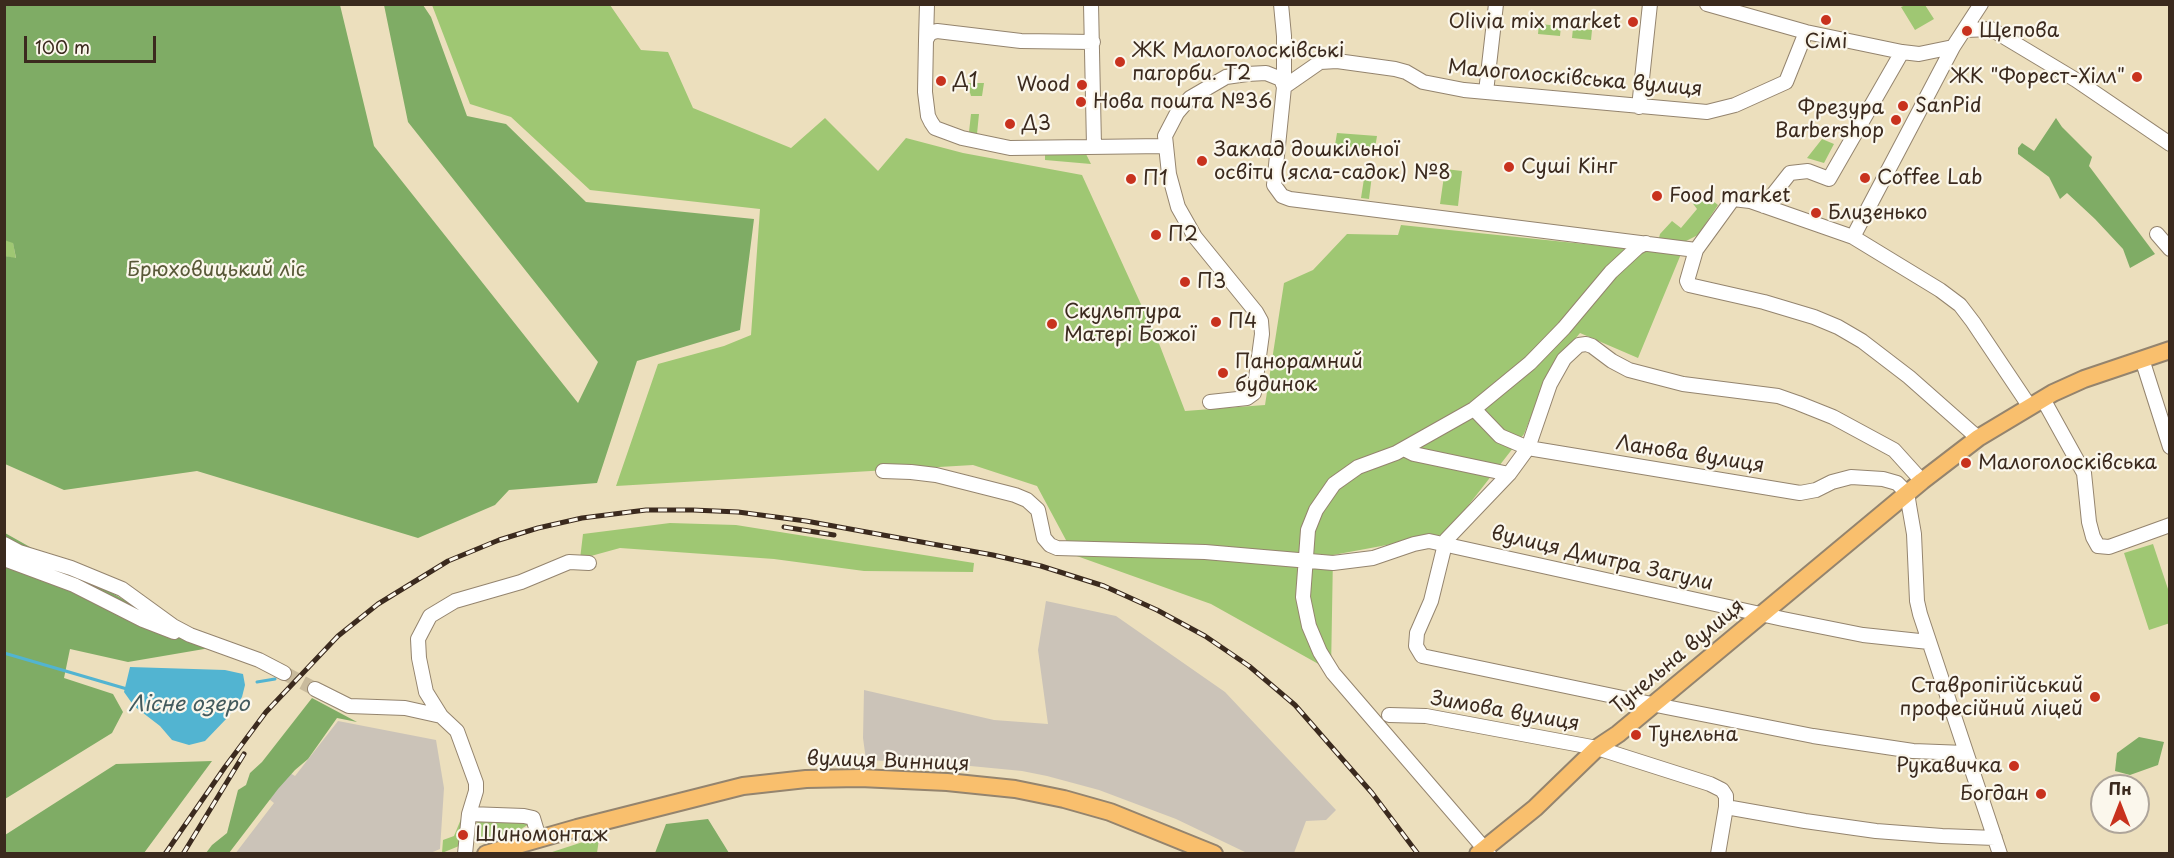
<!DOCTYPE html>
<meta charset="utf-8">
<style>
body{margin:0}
#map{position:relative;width:2174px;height:858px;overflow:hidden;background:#ecdfbd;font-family:"Playpen Sans",sans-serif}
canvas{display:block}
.frame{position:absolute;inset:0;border:6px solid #3b2a1e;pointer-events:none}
.north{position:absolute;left:2090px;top:774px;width:60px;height:60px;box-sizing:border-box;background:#fbf7ec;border:2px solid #aea59a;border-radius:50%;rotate:0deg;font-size:16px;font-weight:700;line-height:24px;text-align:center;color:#3b2a1e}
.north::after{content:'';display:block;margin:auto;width:21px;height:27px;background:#c8321e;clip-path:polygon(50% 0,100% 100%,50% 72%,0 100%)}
.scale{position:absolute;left:24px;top:36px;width:132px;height:27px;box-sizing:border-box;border:3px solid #3b2a1e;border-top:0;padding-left:8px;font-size:18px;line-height:21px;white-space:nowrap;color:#3b2a1e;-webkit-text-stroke:4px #fbf7ec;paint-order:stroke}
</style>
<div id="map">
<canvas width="2174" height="858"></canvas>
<div class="frame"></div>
<div class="north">Пн</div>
<div class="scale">100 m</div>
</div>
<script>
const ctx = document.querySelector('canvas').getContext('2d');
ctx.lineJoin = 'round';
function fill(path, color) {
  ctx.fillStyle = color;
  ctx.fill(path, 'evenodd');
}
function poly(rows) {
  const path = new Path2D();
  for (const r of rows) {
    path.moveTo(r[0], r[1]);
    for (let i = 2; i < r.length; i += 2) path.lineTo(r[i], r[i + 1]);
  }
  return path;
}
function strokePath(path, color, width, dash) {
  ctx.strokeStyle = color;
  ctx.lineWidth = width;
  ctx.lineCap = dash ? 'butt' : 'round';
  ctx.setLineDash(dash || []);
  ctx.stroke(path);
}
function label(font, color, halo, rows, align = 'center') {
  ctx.font = font + ' "Playpen Sans",sans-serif';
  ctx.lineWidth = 4.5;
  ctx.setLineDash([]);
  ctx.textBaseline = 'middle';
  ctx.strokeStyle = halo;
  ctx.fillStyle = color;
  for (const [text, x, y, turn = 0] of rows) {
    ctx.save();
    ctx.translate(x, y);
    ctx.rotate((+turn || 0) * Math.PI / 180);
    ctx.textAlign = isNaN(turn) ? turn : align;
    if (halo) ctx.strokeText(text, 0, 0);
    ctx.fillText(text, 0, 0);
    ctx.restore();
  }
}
fill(poly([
 [1046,601,1116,616,1225,692,1336,810,1326,820,1306,821,1294,853,1247,853,1176,819,1099,790,1047,776,1022,771,950,764,866,760,863,738,864,690,994,720,1048,724,1038,650],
 [338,721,436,740,444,788,440,849,428,854,235,854,274,803,269,799,290,773,295,776]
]), '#cbc3b8');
fill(poly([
 [432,5,610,5,641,50,668,52,693,108,791,148,825,118,878,171,906,138,963,153,1082,175,1160,346,1185,411,1265,405,1284,283,1313,270,1347,234,1398,235,1401,225,1681,254,1638,358,1580,333,1549,371,1524,434,1446,534,1333,555,1331,671,1211,604,1074,555,1037,486,973,465,616,486,658,364,724,346,751,335,760,209,590,190,511,117,470,104],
 [1906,5,1925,5,1934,19,1915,30,1901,7],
 [1539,24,1561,26,1560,36,1538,34],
 [1573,28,1592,30,1591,40,1572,38],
 [967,83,984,83,982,96,971,96],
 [971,114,979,114,977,134,969,132],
 [1337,133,1377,136,1375,148,1374,150,1335,145],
 [1822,139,1834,144,1824,163,1807,158],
 [1045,152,1085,152,1091,164,1045,160],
 [1366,166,1373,167,1369,199,1361,198],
 [1445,169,1462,171,1458,206,1440,204],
 [1692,199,1713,201,1718,205,1698,235,1684,242,1658,242,1660,234,1672,221,1681,228,1697,209,1691,201],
 [5,240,13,242,16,259,5,256],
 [670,523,736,525,974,563,973,572,864,571,774,559,620,548,580,559,583,534],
 [2153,544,2169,592,2170,623,2149,630,2124,553],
 [499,818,531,823,521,829,483,842,473,839,472,827,478,822],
 [461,819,463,821,463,829,459,846,442,853,443,840,454,836],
 [592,839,592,841,599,839,597,853,546,854]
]), '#9fc773');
fill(poly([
 [5,4,340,5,374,146,578,403,598,362,408,122,384,5,423,5,431,17,467,116,506,124,586,202,754,219,740,330,637,361,597,483,509,490,495,505,418,538,197,471,64,490,5,464,5,256,16,258,13,243,4,240],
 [2056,118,2062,127,2092,157,2089,166,2155,254,2130,268,2123,249,2095,219,2067,193,2060,199,2049,177,2018,154,2018,148,2022,143,2034,151],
 [5,533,210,648,128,662,70,649,64,678,113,694,123,712,112,733,5,799],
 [312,698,357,722,337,718,308,759,295,770,278,789,229,853,206,853,212,845,227,833,238,790,246,785,250,773,262,762],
 [2139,737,2164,742,2158,765,2130,775,2115,771,2117,753],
 [212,761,144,853,5,853,5,835,116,764],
 [708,819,729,853,655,853,666,824]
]), '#7fac65');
fill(poly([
 [130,667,225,670,243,674,245,685,242,697,228,717,205,741,189,745,172,740,160,726,134,706,124,692]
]), '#52b4d1');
strokePath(poly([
 [4,653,127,689],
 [257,682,275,679]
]), '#52b4d1', 3);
strokePath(poly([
 [284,673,315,689]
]), '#c9bb9d', 14, [14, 7]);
const minor = poly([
 [1091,4,1094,146],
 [1707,4,1806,32,1902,52,1919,54,1953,47],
 [1966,30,1991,29,2076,80,2170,144],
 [1806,32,1786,82,1735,105,1707,112,1464,90,1423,82,1406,72,1395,69,1337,61,1320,62,1284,87,1274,185,1282,196,1290,199,1696,250,1733,199,1750,201,1853,237,1940,290,1960,305,1973,322,2030,407],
 [926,40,927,4],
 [1093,42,1021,41,937,31,930,33,926,40,925,92,928,116,931,122,935,128,962,138,1010,148,1165,146],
 [1486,92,1496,4],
 [1639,107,1650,4],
 [1764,206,1790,173,1808,171,1829,179,1902,52],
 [2157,234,2170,249],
 [1853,237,1953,47,1981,4],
 [1696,250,1687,281,1689,285,1764,302,1814,317,1838,327,1862,341,1909,377,1978,438],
 [2142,359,2170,447],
 [2043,399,2084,473,2089,522,2093,537,2098,546,2109,547,2170,525],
 [1210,402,1247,398,1254,393,1262,334,1261,321,1256,312,1195,237,1178,207,1169,174,1165,136,1177,113,1190,98,1226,77,1247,74,1266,73,1281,79,1284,87,1284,36,1281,4],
 [1474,409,1500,436,1528,448,1800,493,1816,490,1832,482,1851,477,1883,479,1897,483,1907,493,1910,511,1914,534,1917,601,1920,614,2000,854],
 [1404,449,1414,454,1509,474],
 [883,471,911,472,936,475,1015,495,1027,500,1038,510,1044,538,1050,545,1057,548,1205,552,1333,563,1373,558,1414,544,1429,541,1783,619,1863,635,1929,642],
 [1922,481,1894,450,1833,417,1798,403,1778,396,1683,384,1629,370,1612,361,1592,346,1586,344,1579,345,1564,359,1550,384,1528,448,1509,474,1446,540,1431,601,1417,633,1416,646,1422,656,1666,707,1813,736,1913,751,1965,753],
 [4,544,19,552,71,568,122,589,173,626,190,635,259,660,284,673],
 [4,559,74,585,143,620,174,632],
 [315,689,349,706,405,708,441,716],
 [1389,715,1426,716,1597,748,1710,784,1722,790,1726,796,1726,807,1718,854],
 [1726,807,1805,821,1876,831,1942,836,1995,838],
 [469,814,524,816,533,818,539,838],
 [465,854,469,814,476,791,476,783,457,731,441,716,426,692,419,658,418,639,430,616,455,601,521,582,569,562,589,563],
 [1489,854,1333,673,1320,652,1309,626,1303,597,1308,530,1316,510,1334,484,1358,467,1396,453,1474,409,1530,363,1564,328,1611,272,1638,247,1646,243]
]);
const major = poly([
 [486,854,577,828,743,786,806,779,860,778,947,782,1015,789,1064,799,1110,812,1214,854],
 [1478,854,1535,808,1597,748,1618,734,1922,481,1978,438,2053,393,2084,379,2170,350]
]);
strokePath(minor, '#94846e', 16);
strokePath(major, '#94846e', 20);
strokePath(minor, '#fff', 14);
strokePath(major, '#f9bf6d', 16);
const rail = poly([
 [784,527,834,535],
 [165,854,225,767,266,712,338,636,378,604,448,561,499,540,538,528,582,518,646,510,693,510,738,512,806,521,993,555,1041,566,1104,586,1157,610,1205,636,1249,666,1295,705,1372,793,1418,854],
 [183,854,244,754]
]);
strokePath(rail, '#3b2a1e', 5);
strokePath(rail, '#fbf7ec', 3, [9]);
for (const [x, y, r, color] of [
 [1826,20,6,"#c8321e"],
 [1633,22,6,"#c8321e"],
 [1967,31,6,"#c8321e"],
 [1120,62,6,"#c8321e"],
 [2137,77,6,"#c8321e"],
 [941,81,6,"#c8321e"],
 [1082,85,6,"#c8321e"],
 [1081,102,6,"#c8321e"],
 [1903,106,6,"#c8321e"],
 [1896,120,6,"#c8321e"],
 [1010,124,6,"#c8321e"],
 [1202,161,6,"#c8321e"],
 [1509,167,6,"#c8321e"],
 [1865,178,6,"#c8321e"],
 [1131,179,6,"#c8321e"],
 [1657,196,6,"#c8321e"],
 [1816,213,6,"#c8321e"],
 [1156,235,6,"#c8321e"],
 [1185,282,6,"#c8321e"],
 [1216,322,6,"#c8321e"],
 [1052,324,6,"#c8321e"],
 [1223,373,6,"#c8321e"],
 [1966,463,6,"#c8321e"],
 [2095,697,6,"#c8321e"],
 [1636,735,6,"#c8321e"],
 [2014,766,6,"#c8321e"],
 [2041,794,6,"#c8321e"],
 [463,835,6,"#c8321e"]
]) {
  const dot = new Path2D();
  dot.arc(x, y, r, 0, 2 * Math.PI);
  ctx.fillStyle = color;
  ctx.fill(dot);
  strokePath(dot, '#fbf7ec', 2);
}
label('20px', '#3b2a1e', '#fbf7ec', [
 ["Olivia mix market",1621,22,"right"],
 ["Щепова",1979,31],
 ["Сімі",1826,42,"center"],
 ["ЖК Малоголосківські",1132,51],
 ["пагорби. Т2",1132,74],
 ["ЖК \"Форест-Хілл\"",2125,77,"right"],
 ["Д1",953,81],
 ["Wood",1070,85,"right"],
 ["Нова пошта №36",1093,102],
 ["SanPid",1915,106],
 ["Фрезура",1884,108,"right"],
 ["Barbershop",1884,131,"right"],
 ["Д3",1022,124],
 ["Заклад дошкільної",1214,150],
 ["освіти (ясла-садок) №8",1214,173],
 ["Суші Кінг",1521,167],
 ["Coffee Lab",1877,178],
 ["П1",1143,179],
 ["Food market",1669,196],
 ["Близенько",1828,213],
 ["П2",1168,235],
 ["П3",1197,282],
 ["Скульптура",1064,312],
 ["Матері Божої",1064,335],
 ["П4",1228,322],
 ["Панорамний",1235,362],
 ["будинок",1235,385],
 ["Малоголосківська",1978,463],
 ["Ставропігійський",2083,686,"right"],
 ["професійний ліцей",2083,709,"right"],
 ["Тунельна",1648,735],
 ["Рукавичка",2002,766,"right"],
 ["Богдан",2029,794,"right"],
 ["Шиномонтаж",475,835]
], 'left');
label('20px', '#3b2a1e', '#fbf7ec', [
 ["Малоголосківська вулиця",1575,79,5],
 ["Ланова вулиця",1690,455,9],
 ["вулиця Дмитра Загули",1602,559,13],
 ["Тунельна вулиця",1678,657,-40],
 ["Зимова вулиця",1505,712,10],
 ["вулиця Винниця",888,762,2]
]);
label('20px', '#595938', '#fbf7ec', [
 ["Брюховицький ліс",216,270]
]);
label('italic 21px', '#435a5d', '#fbf7ec', [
 ["Лісне озеро",189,705]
]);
</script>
